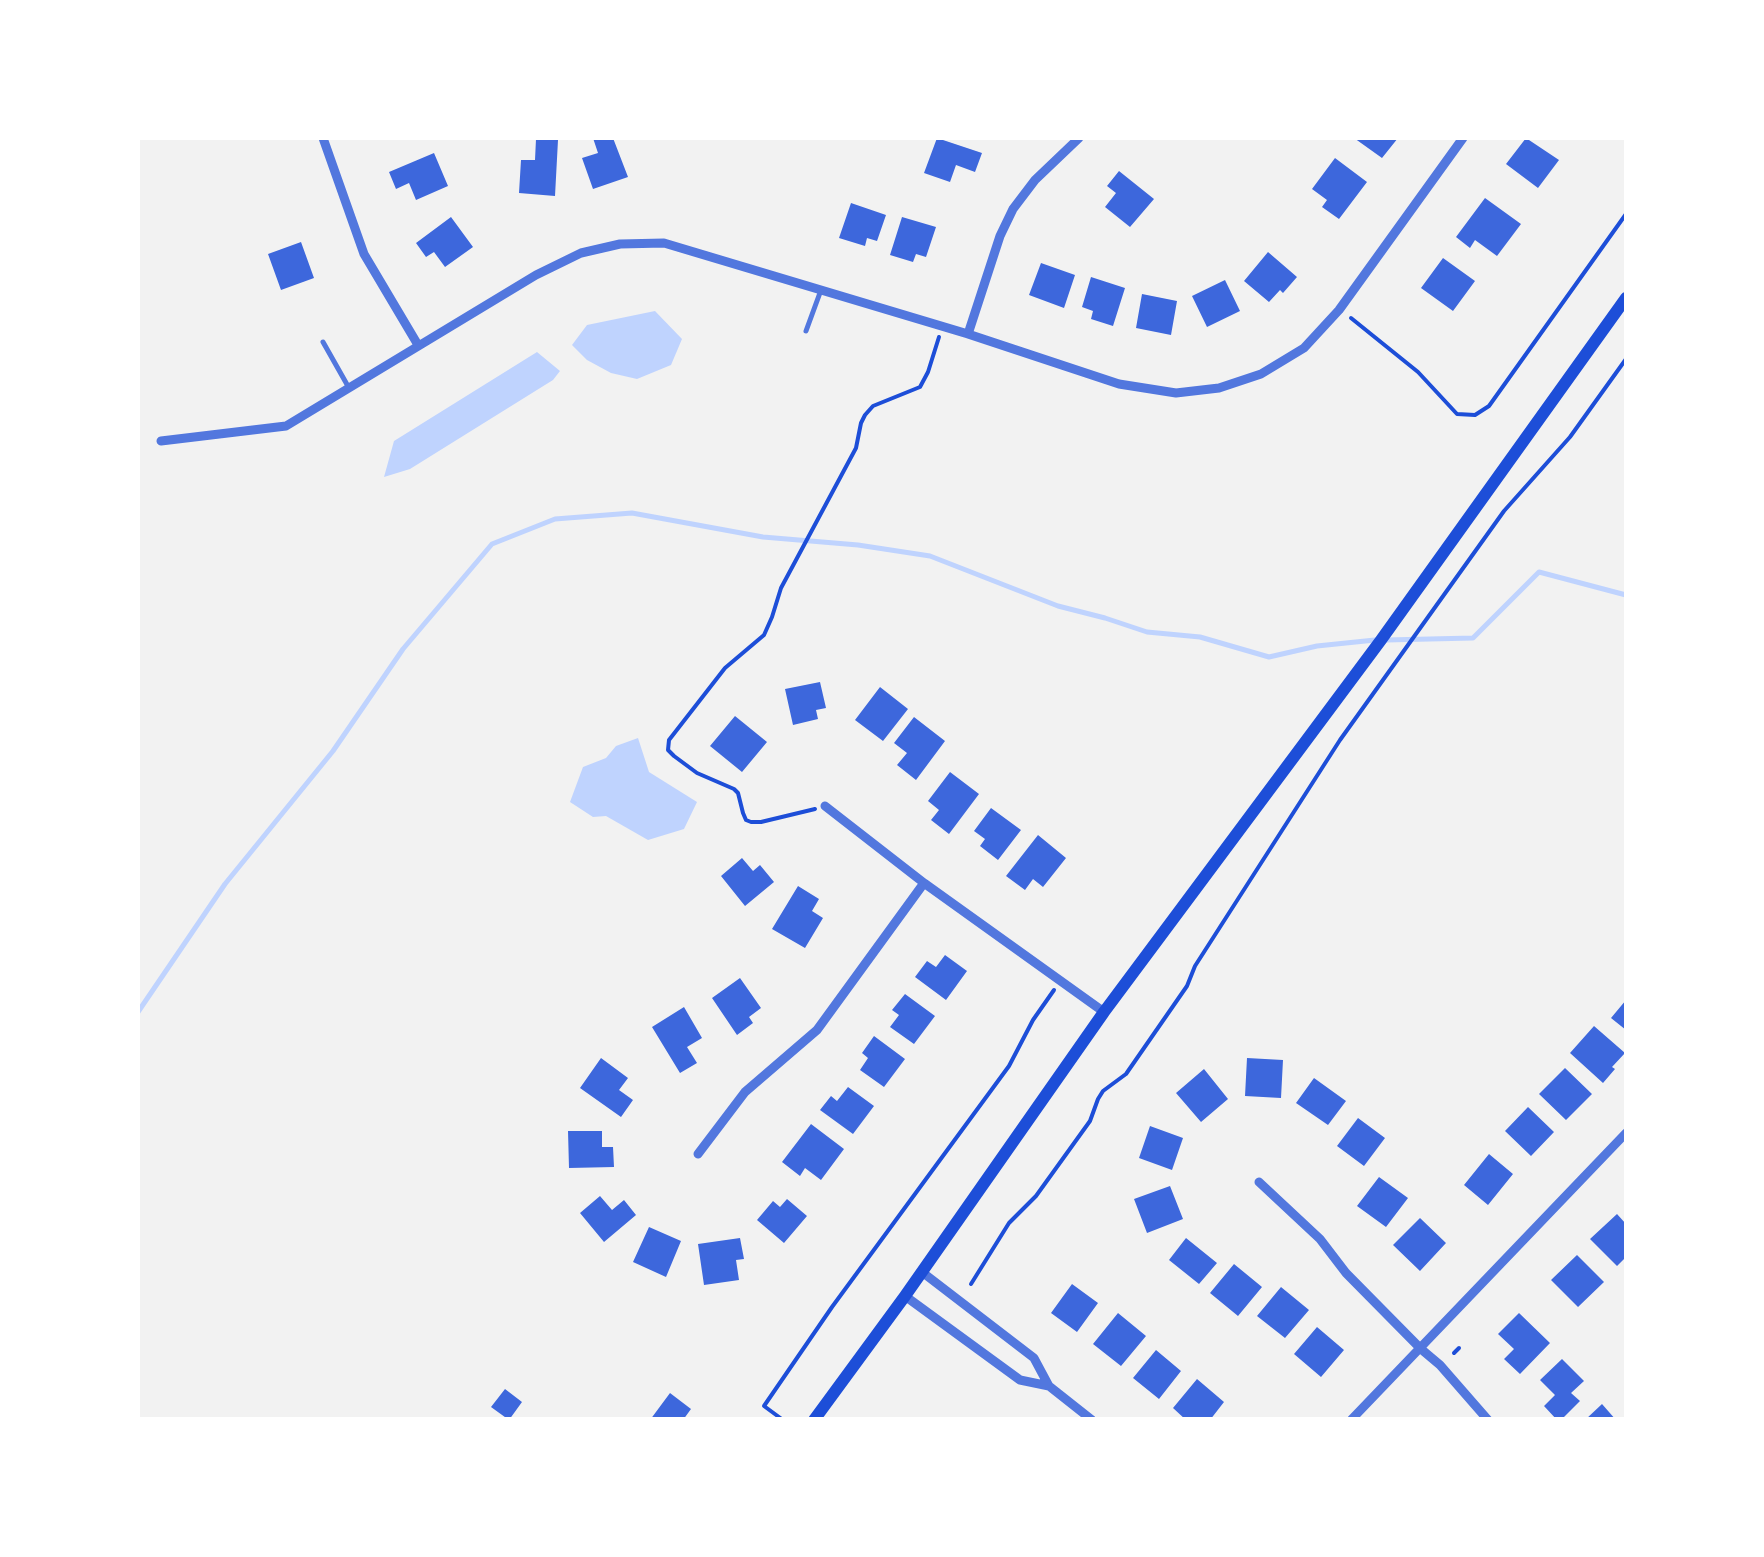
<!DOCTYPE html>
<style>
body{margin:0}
#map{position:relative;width:1764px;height:1557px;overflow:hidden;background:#f2f2f2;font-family:"Sofia Sans Condensed",sans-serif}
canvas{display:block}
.frame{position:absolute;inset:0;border:140px solid #fff;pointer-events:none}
</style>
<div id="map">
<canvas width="1764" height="1557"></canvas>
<div class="frame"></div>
</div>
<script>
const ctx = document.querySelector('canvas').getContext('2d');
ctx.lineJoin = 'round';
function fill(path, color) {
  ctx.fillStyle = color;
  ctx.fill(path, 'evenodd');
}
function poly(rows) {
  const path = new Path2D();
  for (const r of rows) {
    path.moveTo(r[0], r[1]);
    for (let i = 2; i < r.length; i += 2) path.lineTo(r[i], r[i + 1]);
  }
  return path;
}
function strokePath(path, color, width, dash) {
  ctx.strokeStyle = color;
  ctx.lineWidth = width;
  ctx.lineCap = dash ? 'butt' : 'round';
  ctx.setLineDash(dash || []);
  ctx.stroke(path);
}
fill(poly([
 [655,311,682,339,671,365,637,379,611,373,587,360,572,345,587,325],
 [537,352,560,371,553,380,410,469,384,477,394,441],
 [638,738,649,772,697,802,684,829,648,840,606,816,593,817,570,802,583,767,606,758,616,746]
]), '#bfd3fe');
strokePath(poly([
 [1386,640,1473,638,1539,572,1626,595],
 [138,1012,225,884,333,751,403,649,492,544,555,519,632,513,763,537,858,545,930,556,1058,606,1105,618,1147,632,1200,637,1269,657,1317,646,1375,640]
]), '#bfd3fe', 5);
fill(poly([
 [593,138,613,138,628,177,593,189,582,158,598,153],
 [937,138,982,153,975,172,956,165,950,182,924,173],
 [1354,138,1398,138,1382,158],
 [1526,138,1559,160,1538,188,1506,164],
 [536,139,558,140,555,196,519,193,521,160,535,160],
 [434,153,448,186,416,200,409,183,396,189,389,172],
 [1335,158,1367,182,1339,219,1322,207,1327,200,1312,189],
 [1119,171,1154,199,1130,227,1105,207,1116,193,1107,186],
 [1485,198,1521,224,1497,256,1475,240,1470,248,1456,237],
 [851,203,886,215,877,241,867,238,865,246,839,238],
 [451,217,473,247,445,267,434,252,426,257,416,243],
 [902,217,936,227,926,257,916,254,913,262,890,255],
 [301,242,314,278,281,290,268,254],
 [1268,252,1297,277,1283,293,1280,290,1269,302,1244,281],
 [1443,258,1475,281,1453,311,1421,288],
 [1041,263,1075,275,1064,308,1029,295],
 [1091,277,1125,288,1113,326,1091,319,1093,311,1082,307],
 [1225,280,1240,311,1207,327,1192,296],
 [1142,294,1177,301,1171,335,1136,328],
 [820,682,826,708,816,710,818,719,793,725,785,689],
 [880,687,908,709,883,741,855,720],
 [735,716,767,742,742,772,710,746],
 [914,717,945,741,916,780,897,765,907,753,894,743],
 [950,772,979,794,949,834,931,820,939,810,928,801],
 [991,808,1021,830,998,860,980,846,985,839,974,831],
 [1038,835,1066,858,1043,887,1033,879,1025,890,1006,876],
 [742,858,753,871,760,865,774,882,745,906,721,876],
 [798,886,819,899,812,911,823,918,805,948,772,929],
 [945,955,967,971,946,1000,915,977,927,961,936,967],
 [740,978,761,1008,749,1017,753,1023,737,1035,712,998],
 [905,994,935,1016,914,1044,890,1027,899,1015,892,1010],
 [1626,1000,1626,1030,1611,1018],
 [684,1007,702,1038,687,1047,697,1063,680,1073,652,1027],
 [1594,1026,1625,1053,1612,1067,1615,1069,1603,1083,1570,1053],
 [874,1036,905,1059,884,1087,860,1070,868,1058,862,1053],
 [601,1058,628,1078,619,1090,633,1100,621,1117,580,1088],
 [1247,1058,1283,1060,1281,1098,1245,1096],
 [1565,1068,1592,1094,1566,1120,1539,1094],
 [1204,1069,1228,1099,1201,1122,1176,1093],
 [1314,1078,1346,1101,1328,1125,1296,1103],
 [848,1087,874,1106,853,1134,820,1110,831,1096,837,1101],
 [1528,1107,1554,1132,1531,1156,1505,1131],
 [1358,1118,1385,1138,1364,1166,1337,1146],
 [811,1124,844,1149,821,1180,805,1168,800,1176,782,1162],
 [1150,1126,1183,1138,1172,1170,1139,1158],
 [568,1131,602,1131,602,1147,613,1147,614,1167,569,1168],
 [1489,1154,1513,1174,1488,1205,1464,1185],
 [1379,1177,1408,1198,1386,1227,1357,1206],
 [1170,1186,1183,1219,1147,1233,1134,1199],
 [600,1196,612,1210,624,1200,636,1215,604,1242,580,1213],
 [787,1199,807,1216,784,1243,757,1220,773,1201,780,1207],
 [1617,1214,1626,1224,1626,1257,1617,1266,1590,1239],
 [1420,1218,1446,1243,1420,1271,1393,1245],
 [649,1227,681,1241,666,1277,633,1262],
 [740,1238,744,1259,736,1260,739,1280,704,1285,698,1244],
 [1186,1238,1217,1263,1199,1284,1169,1260],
 [1577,1255,1604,1282,1578,1307,1551,1280],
 [1234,1264,1262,1287,1238,1316,1210,1293],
 [1072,1284,1098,1303,1077,1332,1051,1313],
 [1281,1287,1309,1310,1285,1338,1257,1316],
 [1118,1313,1146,1336,1121,1366,1093,1344],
 [1519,1313,1550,1343,1520,1374,1504,1359,1514,1349,1498,1334],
 [1317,1327,1344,1350,1321,1377,1294,1354],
 [1156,1350,1181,1371,1159,1399,1133,1378],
 [1562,1359,1584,1381,1571,1393,1580,1401,1561,1420,1557,1420,1544,1406,1555,1395,1540,1380],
 [1197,1379,1224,1402,1210,1420,1186,1420,1173,1408],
 [505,1389,522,1402,509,1420,491,1407],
 [670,1393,691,1409,683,1420,650,1420],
 [1602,1404,1616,1420,1585,1420]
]), '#3d67dc');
strokePath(poly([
 [1351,318,1418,372,1457,414,1475,415,1489,406,1626,214],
 [815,809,761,822,751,822,746,820,743,813,738,793,734,789,697,773,674,756,668,750,669,740,725,668,764,635,772,617,781,588,856,448,861,423,865,415,873,406,920,387,928,372,939,337],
 [971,1284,1009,1223,1036,1196,1090,1121,1098,1099,1103,1091,1126,1074,1187,986,1195,966,1340,740,1504,511,1570,437,1626,359],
 [1454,1353,1459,1348],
 [783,1420,764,1406,832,1307,1009,1066,1033,1020,1054,990]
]), '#1d4ed8', 4);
strokePath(poly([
 [806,331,821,290],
 [323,342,349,388]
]), '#5277de', 5);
strokePath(poly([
 [323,138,364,254,418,345],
 [968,334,1000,236,1013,209,1035,180,1079,138],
 [161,441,286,426,536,275,581,253,620,244,664,243,968,334,1119,384,1176,393,1219,388,1261,374,1304,348,1339,310,1463,138],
 [825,806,924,883,1104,1012],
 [698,1154,745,1092,817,1030,924,883],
 [1259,1182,1320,1239,1346,1273,1421,1349,1440,1365,1488,1420],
 [922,1272,1034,1358,1049,1386,1092,1420],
 [905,1296,1020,1380,1049,1386],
 [1351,1420,1626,1133]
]), '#5277de', 9);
strokePath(poly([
 [814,1420,905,1296,1104,1012,1381,640,1626,298]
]), '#1d4ed8', 12);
</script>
